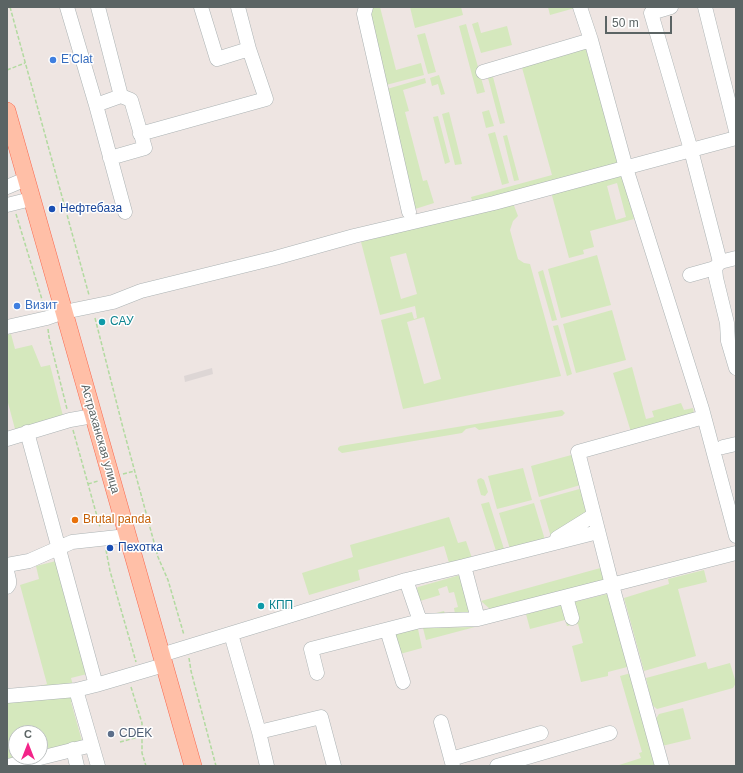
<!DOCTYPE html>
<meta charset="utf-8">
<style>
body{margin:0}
#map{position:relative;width:743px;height:773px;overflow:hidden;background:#eee5e2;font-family:Arial,sans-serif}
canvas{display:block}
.frame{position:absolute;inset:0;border:8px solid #5b6464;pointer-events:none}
.north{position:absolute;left:8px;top:725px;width:40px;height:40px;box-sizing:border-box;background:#fff;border:1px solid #bdc1c1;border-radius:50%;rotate:0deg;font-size:11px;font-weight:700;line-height:16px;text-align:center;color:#5b6464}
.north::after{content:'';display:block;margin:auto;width:14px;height:18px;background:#f32489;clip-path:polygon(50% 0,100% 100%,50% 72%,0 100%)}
.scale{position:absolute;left:605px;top:16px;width:67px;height:18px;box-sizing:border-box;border:2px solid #5b6464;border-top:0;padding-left:5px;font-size:12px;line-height:14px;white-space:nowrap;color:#5b6464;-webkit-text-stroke:3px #fff;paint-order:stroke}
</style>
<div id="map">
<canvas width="743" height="773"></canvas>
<div class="frame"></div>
<div class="north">С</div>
<div class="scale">50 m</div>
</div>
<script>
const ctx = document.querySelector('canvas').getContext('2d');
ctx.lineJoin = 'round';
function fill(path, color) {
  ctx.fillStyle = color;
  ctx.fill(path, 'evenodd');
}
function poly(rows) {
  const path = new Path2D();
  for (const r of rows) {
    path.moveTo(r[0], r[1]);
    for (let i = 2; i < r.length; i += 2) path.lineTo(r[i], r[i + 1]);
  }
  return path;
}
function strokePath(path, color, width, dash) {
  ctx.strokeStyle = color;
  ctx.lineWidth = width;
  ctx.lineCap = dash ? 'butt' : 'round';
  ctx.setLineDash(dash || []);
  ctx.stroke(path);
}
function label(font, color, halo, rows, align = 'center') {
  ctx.font = font + ' Arial,sans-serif';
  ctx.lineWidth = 3;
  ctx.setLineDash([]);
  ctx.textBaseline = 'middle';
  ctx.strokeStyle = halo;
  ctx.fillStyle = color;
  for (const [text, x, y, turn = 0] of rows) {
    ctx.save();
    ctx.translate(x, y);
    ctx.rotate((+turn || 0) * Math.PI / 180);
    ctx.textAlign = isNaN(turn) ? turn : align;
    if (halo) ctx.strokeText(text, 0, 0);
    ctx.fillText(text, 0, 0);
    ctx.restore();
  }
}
fill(poly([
 [212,368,213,374,185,382,184,376]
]), '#ddd6d5');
fill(poly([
 [373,7,380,7,396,70,421,63,424,75,386,85,370,9],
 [410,7,461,7,463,15,415,28],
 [548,7,574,7,575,8,550,15],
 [478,22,481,33,507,26,512,45,481,53,472,24],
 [466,24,485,92,477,94,459,26],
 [425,33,436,72,428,74,417,35],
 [585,46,619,165,474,206,471,197,552,175,521,64],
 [439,75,445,94,441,95,438,84,432,86,430,78],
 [493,77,505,123,500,124,488,78],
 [425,78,426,83,403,90,409,111,405,112,423,181,427,180,434,203,412,210,387,89],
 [489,110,494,126,486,128,482,112],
 [449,112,462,164,455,165,442,114],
 [438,116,450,162,445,164,433,117],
 [495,132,509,183,502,185,488,134],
 [507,135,519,180,514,181,503,136],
 [622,173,634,219,590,231,594,247,583,250,584,254,569,258,551,192],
 [617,183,626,217,616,220,607,186],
 [513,203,518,216,513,221,510,230,513,241,518,259,524,263,530,264,561,376,403,409,381,320,412,312,414,319,417,318,415,306,380,315,361,242],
 [406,253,417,294,401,299,390,257],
 [424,317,441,379,424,384,407,322],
 [597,255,611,305,561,318,548,269],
 [543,270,557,320,552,321,538,272],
 [612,310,626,360,576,373,563,324],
 [558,325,572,374,567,376,553,326],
 [11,334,15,349,32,345,41,367,50,365,63,416,15,429,7,399,7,335],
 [632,367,646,419,654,417,652,411,681,403,684,410,693,408,694,414,631,432,613,373],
 [562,410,565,413,562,416,479,430,475,427,466,429,462,433,342,453,338,450,338,448,340,446],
 [575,454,584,484,539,497,531,466],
 [523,468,532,500,497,509,488,476],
 [481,478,484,480,488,492,485,496,481,495,477,481,478,479],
 [583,488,590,515,551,537,540,500],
 [489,502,505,552,497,554,481,504],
 [534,503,545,540,510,549,499,513],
 [449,517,458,543,466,541,473,561,449,563,444,546,358,570,360,580,309,595,302,573,353,557,350,545],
 [56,561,87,674,71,678,77,701,71,702,82,741,40,753,40,733,16,733,16,757,7,762,7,696,47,684,20,585,39,579,36,566],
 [604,567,607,582,490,609,481,601],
 [704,570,707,582,678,589,696,656,644,671,624,598,669,584,668,579],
 [460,575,463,576,473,614,455,618,430,620,425,618,425,616,444,611,446,617,455,614,454,608,458,607,454,592,449,593,447,586,438,589,440,595,420,601,417,588,418,587],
 [611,593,631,666,608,672,608,676,581,682,572,646,583,643,578,624,567,626,565,620,530,629,526,614],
 [475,627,426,640,423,628],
 [418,629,422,648,400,654,395,634,402,632],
 [706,662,708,669,730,663,736,683,733,688,657,709,652,705,646,678],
 [635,672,659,766,616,766,641,758,639,753,642,752,620,676],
 [683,708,691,739,662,746,655,720,659,714]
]), '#d5e8bd');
const minor = poly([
 [67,7,96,105,121,96],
 [98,7,121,96,131,100,145,148,110,158],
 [201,7,217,59,249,49],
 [366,7,364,14,409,212],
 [580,7,591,40,626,168,702,409,736,536],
 [671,7,651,13,691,150,720,262,715,268,716,278,727,323,728,341,736,368],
 [705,7,736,131],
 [483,72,591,40],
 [96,105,125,212],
 [140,134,266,99,249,49,238,7],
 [7,187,26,179],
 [7,205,31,199],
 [720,262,736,258],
 [690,275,715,268],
 [7,327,47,318,64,312,113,302,141,291,275,258,354,236,494,203,736,138],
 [27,432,96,685,164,665],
 [7,439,70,420,93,416],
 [723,447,736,444],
 [557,538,594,515],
 [7,565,29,561,72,542,127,536],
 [464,566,598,532],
 [7,571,9,580,9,584,7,587],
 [566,597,572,618],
 [478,619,464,566,406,580,420,621,478,619,736,553],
 [387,630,403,682],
 [231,634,259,732],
 [161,655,406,580],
 [317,673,311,649,420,621],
 [76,690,98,766],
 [7,696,76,690,96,685],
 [441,722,453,766],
 [73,749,77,766],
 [451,759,541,733],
 [8,766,92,745],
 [267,766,259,732,321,717,334,766],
 [497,766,610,733],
 [662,766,612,585,578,452,704,417]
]);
const major = poly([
 [7,111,193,766]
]);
strokePath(minor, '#acb3b4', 15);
strokePath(major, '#f96a51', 18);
strokePath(poly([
 [10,7,89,295],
 [7,70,25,63],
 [16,214,44,306],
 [95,318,123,428,158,557,168,580,184,635],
 [48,329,49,337,67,409],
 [73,430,100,527],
 [123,474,135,471],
 [88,484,98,481],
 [106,550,110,571,136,662],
 [189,658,191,671,216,766],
 [131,687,142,723,142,753,146,766],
 [120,742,142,736]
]), '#b2daa0', 1.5, [4, 2]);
strokePath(minor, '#fff', 14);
strokePath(major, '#ffbfa7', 17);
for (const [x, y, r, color] of [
 [53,60,4,"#3f7fe0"],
 [52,209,4,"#1a4fb4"],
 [17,306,4,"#3f7fe0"],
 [102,322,4,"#0f9aa8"],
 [75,520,4,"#e8710a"],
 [110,548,4,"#1a4fb4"],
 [261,606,4,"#0f9aa8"],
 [111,734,4,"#5c6f8a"]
]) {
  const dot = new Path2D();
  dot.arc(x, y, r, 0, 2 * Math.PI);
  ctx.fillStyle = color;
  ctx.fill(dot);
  strokePath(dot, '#fff', 1.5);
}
label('12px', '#366cbe', '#fff', [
 ["E'Clat",61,60],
 ["Визит",25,306]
], 'left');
label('12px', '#164399', '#fff', [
 ["Нефтебаза",60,209],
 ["Пехотка",118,548]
], 'left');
label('12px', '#0d838f', '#fff', [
 ["САУ",110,322],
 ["КПП",269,606]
], 'left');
label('12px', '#5b6464', '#fff', [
 ["Астраханская улица",100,439,74]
]);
label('12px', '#c56008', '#fff', [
 ["Brutal panda",83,520]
], 'left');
label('12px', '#4e5e75', '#fff', [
 ["CDEK",119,734]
], 'left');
</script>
